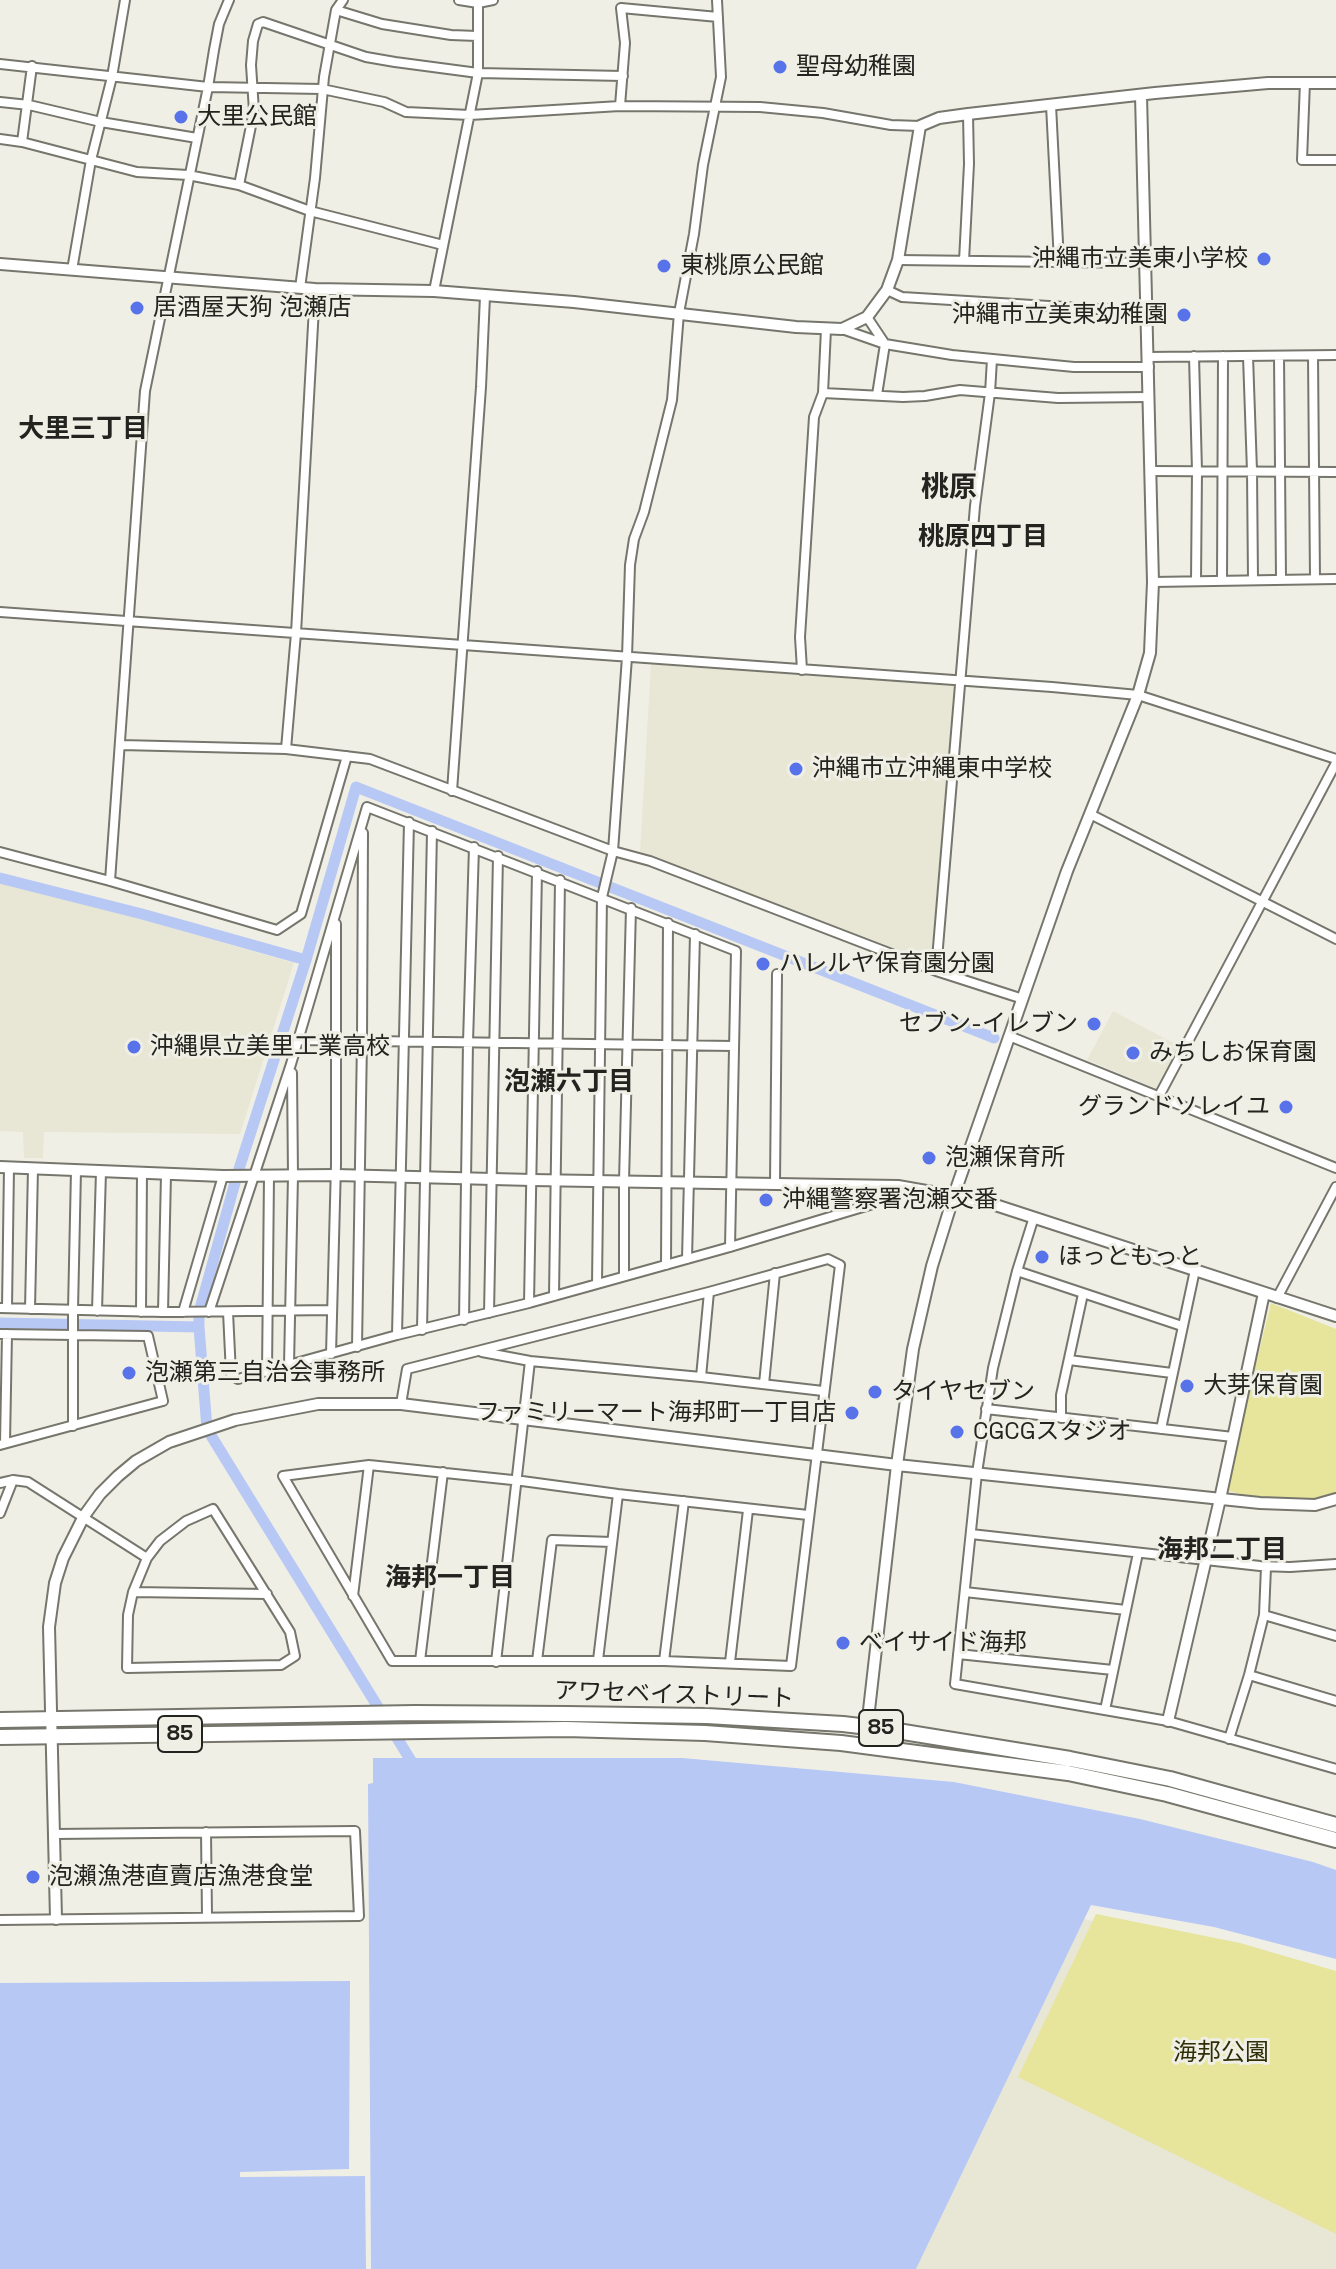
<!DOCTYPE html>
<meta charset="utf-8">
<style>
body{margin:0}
canvas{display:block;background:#efefe5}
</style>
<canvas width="1336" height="2269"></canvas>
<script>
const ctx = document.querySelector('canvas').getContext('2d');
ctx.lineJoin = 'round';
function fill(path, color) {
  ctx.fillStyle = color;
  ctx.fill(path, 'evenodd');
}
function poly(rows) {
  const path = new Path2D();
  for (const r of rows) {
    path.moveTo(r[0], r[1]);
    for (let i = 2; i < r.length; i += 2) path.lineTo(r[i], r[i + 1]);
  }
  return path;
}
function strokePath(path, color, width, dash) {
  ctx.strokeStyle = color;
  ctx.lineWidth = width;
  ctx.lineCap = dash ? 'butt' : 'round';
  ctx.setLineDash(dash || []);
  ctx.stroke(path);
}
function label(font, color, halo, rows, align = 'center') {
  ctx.font = font + ' "Space Grotesk","Noto Sans JP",sans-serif';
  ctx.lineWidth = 6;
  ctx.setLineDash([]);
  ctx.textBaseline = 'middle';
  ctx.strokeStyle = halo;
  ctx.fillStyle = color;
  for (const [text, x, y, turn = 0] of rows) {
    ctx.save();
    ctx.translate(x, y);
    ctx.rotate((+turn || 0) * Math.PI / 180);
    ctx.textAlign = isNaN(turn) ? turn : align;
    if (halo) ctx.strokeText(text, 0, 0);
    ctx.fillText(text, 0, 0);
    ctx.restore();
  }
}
fill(poly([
 [651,664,954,686,931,962,640,852],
 [0,881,105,909,294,963,240,1134,44,1132,43,1158,24,1158,23,1132,0,1131],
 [1113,1011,1179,1046,1156,1088,1087,1060],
 [1084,1919,1336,1979,1336,2269,916,2269]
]), '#e8e7d5');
fill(poly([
 [1271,1303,1336,1329,1336,1496,1313,1502,1263,1500,1225,1490],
 [1096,1914,1240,1943,1336,1971,1336,2234,1018,2077]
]), '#e7e49c');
fill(poly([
 [373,1758,682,1758,954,1782,1140,1819,1313,1862,1336,1870,1336,1959,1214,1927,1091,1905,916,2269,371,2269,368,1784,373,1783],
 [350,1981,349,2169,240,2172,240,2177,365,2176,366,2269,0,2269,0,1983]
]), '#b8c8f5');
strokePath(poly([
 [0,878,142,914,306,960],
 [0,1323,199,1327],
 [413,1764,207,1429,199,1327,199,1312,238,1172,306,960,356,787,994,1038]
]), '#b8c8f5', 11);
const minor = poly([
 [459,0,478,3,493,0],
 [336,10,382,24,451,35,477,36],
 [0,64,208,87,322,89,384,102,406,112,470,115,620,106,760,107,823,113,891,125,920,126],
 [1305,82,1302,160,1336,160],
 [0,102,29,105,101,122,197,138],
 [1051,105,1059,262],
 [620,106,625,43,621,8,718,17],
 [0,139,22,142,137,172,188,175,239,185,310,211,443,245],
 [22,142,32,66],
 [239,185,254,111,251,65,253,41,258,24,263,22,366,57,395,62,478,73,623,76],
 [898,260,1145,263],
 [964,261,969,164,968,114],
 [72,270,91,160,112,77,125,0],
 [300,288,315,178,324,77,336,10,343,0],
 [887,290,902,297,1147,312],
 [434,291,478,73,478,3],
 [867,317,885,344,952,355,1074,367,1149,367],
 [842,329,885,344,877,395],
 [1194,356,1197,471,1196,581],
 [1248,356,1252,471,1253,580],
 [1279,356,1281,579],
 [1313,356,1315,579],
 [1148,357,1336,355],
 [823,393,903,397,925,396,960,390,1058,398,1149,397],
 [1150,471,1336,472],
 [1222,580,1223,356],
 [1153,582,1336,579],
 [0,612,1052,687,1138,695,1336,759],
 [802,670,800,637,814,417,823,393,826,329],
 [121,745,286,749,370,759,613,851,650,861,936,971,1023,999],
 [286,749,296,633,315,289],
 [452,791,481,387,485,296],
 [1090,814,1336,939],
 [0,852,110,881,277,930,301,914,347,756],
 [110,881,145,391,208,87,214,50,219,24,229,0],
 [936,971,975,506,990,393,992,359],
 [1009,1036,1336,1168],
 [298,1040,733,1046],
 [1159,1096,1336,763],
 [775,1183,777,974],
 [1034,1217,1017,1271,993,1368,977,1473,955,1684,1168,1721,1336,1769],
 [687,1259,695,934],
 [666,1265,668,923],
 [1017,1271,1182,1326],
 [624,1276,624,1181,631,908],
 [597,1283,602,897,613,851,627,657,630,565,634,539,644,512,672,400,679,313,694,234,703,165,721,77,717,0],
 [554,1296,560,880],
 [1277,1298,1336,1187],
 [529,1303,537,871],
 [0,1308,163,1312,332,1310],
 [7,1308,9,1167],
 [30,1309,33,1168],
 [97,1311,101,1171],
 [141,1312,142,1172],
 [163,1312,166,1174],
 [183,1312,223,1176],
 [209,1312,291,1064,367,807,736,951,730,1247],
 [228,1312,231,1374,238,1379,397,1335,529,1303,730,1247,873,1204,883,1186],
 [489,1313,498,856],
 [464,1320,468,1042,474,847],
 [422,1330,432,831],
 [0,1334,148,1336,163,1401,0,1445],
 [397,1335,409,822],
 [357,1347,362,1041,363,833],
 [482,1352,530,1361,701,1377,823,1391],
 [331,1354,336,1164,336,924],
 [1069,1360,1172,1373],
 [289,1365,293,1176,292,1073],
 [267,1372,269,1176],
 [701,1377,709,1292],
 [764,1384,775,1273],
 [401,1404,407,1369,709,1292,828,1259,840,1265,791,1666,664,1661,392,1661,283,1476,369,1465,522,1481,618,1494,808,1515],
 [986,1409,1233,1437],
 [1061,1418,1061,1395,1083,1294],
 [73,1426,73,1310,76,1170],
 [1161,1429,1195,1270],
 [5,1443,7,1334],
 [0,1483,13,1480,28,1482,147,1558,160,1541,186,1521,213,1509,290,1632,295,1656,281,1665,127,1668,128,1615,133,1592,147,1558],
 [0,1513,13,1480],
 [971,1534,1260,1566,1290,1567,1336,1564],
 [133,1592,267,1594],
 [965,1592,1126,1610],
 [353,1596,369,1465],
 [1264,1615,1336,1636],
 [958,1654,1113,1670],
 [598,1660,618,1494],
 [420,1661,443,1472],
 [537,1661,552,1540,612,1542],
 [664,1661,684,1501],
 [496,1662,530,1361],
 [730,1662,748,1510],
 [1249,1675,1336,1701],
 [1105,1710,1138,1553],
 [1229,1739,1249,1675,1264,1615,1266,1567],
 [206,1832,207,1916],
 [0,1920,359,1916,355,1831,54,1834]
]);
const tertiary = poly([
 [0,264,315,289,434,291,574,302,796,327,842,329,867,317,887,290,898,260,920,126,939,118,968,114,1155,93,1268,83,1336,83],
 [0,1167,223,1176,336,1175,532,1180,898,1186,983,1201,1336,1316],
 [1168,1721,1220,1499,1264,1293],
 [865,1745,897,1465,913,1349,932,1266,954,1195,1067,871,1138,695,1150,653,1153,582,1141,95],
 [56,1919,49,1627,55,1583,63,1558,84,1516,100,1494,118,1476,136,1461,169,1442,235,1420,318,1404,401,1404,897,1465,1260,1503,1315,1505,1336,1499]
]);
const primary = poly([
 [0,1720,415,1713,567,1714,707,1716,843,1724,885,1729,1070,1759,1170,1779,1336,1825],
 [0,1737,566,1729,705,1733,841,1743,1068,1773,1167,1794,1336,1840]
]);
strokePath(minor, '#76766d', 12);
strokePath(tertiary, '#76766d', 14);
strokePath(primary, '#76766d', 18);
strokePath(minor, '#fff', 8);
strokePath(tertiary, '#fff', 10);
strokePath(primary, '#fff', 14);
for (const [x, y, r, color] of [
 [780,67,8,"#5873e9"],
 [181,117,8,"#5873e9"],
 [1264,259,8,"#5873e9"],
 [664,266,8,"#5873e9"],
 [137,308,8,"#5873e9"],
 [1184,315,8,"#5873e9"],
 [796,769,8,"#5873e9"],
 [763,964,8,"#5873e9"],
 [1094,1024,8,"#5873e9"],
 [134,1047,8,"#5873e9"],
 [1133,1053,8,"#5873e9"],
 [1286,1107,8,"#5873e9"],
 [929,1158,8,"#5873e9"],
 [766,1200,8,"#5873e9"],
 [1042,1257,8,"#5873e9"],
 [129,1373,8,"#5873e9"],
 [1187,1386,8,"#5873e9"],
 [875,1392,8,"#5873e9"],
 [852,1413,8,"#5873e9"],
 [957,1432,8,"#5873e9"],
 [843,1643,8,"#5873e9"],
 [33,1877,8,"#5873e9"]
]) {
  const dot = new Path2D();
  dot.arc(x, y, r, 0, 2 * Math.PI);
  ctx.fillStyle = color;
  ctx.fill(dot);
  strokePath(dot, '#efefe5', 3);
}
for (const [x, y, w] of [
 [881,1728,44],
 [180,1734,44]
]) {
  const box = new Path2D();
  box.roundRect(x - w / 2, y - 18, w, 36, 6);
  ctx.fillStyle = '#efefe5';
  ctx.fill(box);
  strokePath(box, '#23231f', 2);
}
label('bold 22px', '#23231f', null, [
 ["85",881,1728],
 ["85",180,1734]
]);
label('24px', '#23231f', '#efefe5', [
 ["聖母幼稚園",796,67],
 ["大里公民館",197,117],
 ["沖縄市立美東小学校",1248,259,"right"],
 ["東桃原公民館",680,266],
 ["居酒屋天狗 泡瀬店",153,308],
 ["沖縄市立美東幼稚園",1168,315,"right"],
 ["沖縄市立沖縄東中学校",812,769],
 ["ハレルヤ保育園分園",779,964],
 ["セブン-イレブン",1078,1024,"right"],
 ["沖縄県立美里工業高校",150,1047],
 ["みちしお保育園",1149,1053],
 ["グランドソレイユ",1270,1107,"right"],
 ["泡瀬保育所",945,1158],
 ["沖縄警察署泡瀬交番",782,1200],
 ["ほっともっと",1058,1257],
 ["泡瀬第三自治会事務所",145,1373],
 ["大芽保育園",1203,1386],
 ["タイヤセブン",891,1392],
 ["ファミリーマート海邦町一丁目店",836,1413,"right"],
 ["CGCGスタジオ",973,1432],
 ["ベイサイド海邦",859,1643],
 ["泡瀨漁港直賣店漁港食堂",49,1877]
], 'left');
label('24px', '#23231f', '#efefe5', [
 ["アワセベイストリート",674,1696,2]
]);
label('24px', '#302e07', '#efefe5', [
 ["海邦公園",1221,2053]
]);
label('bold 26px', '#23231f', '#efefe5', [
 ["大里三丁目",83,430],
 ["桃原四丁目",983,538],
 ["泡瀬六丁目",569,1083],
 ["海邦二丁目",1222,1551],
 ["海邦一丁目",450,1579]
]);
label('bold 28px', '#23231f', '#efefe5', [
 ["桃原",949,488]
]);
</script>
